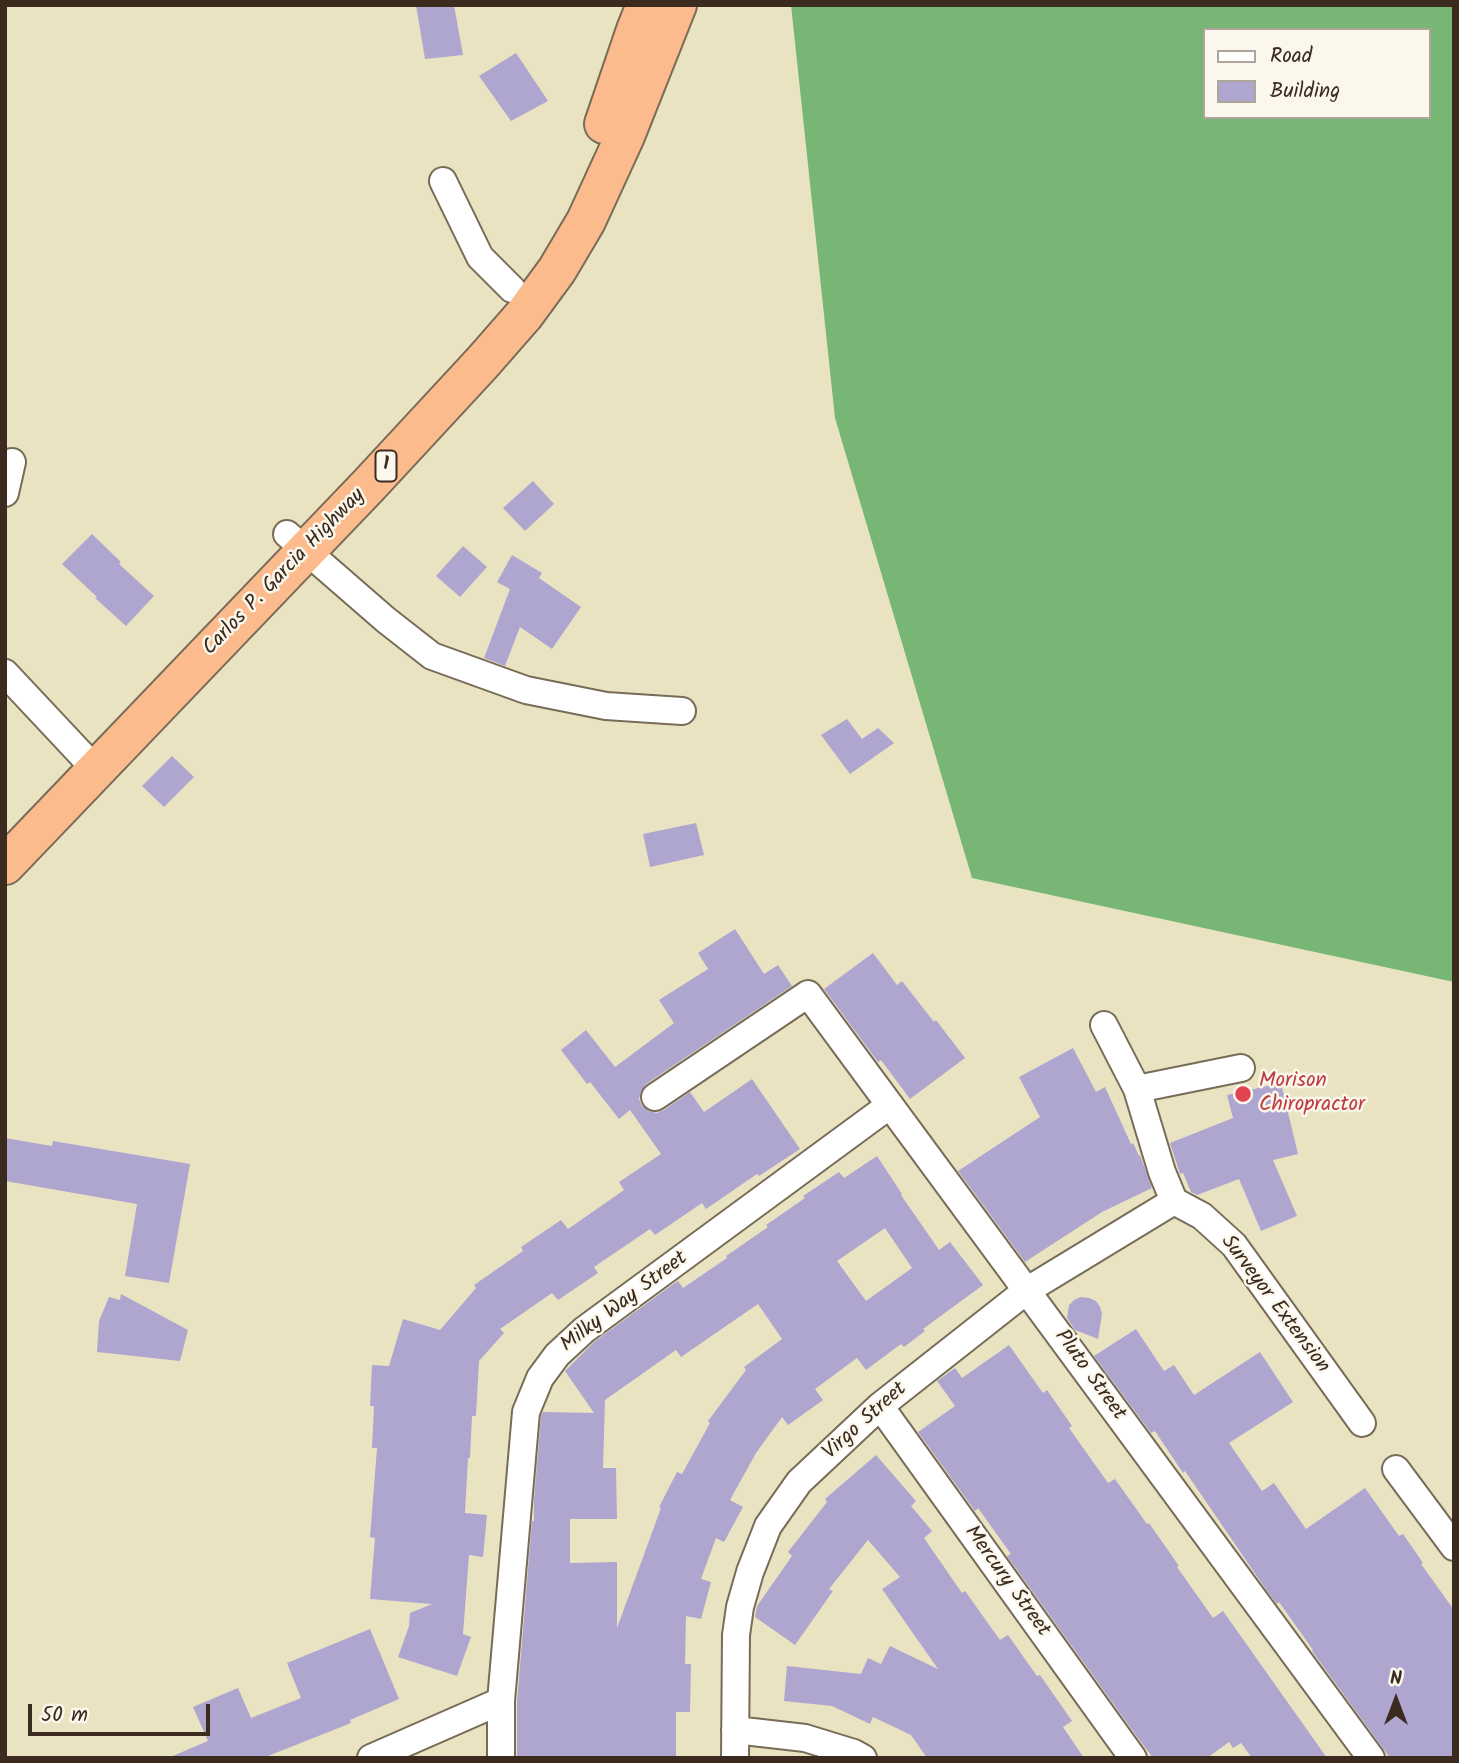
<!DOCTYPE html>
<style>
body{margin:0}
#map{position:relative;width:1459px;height:1763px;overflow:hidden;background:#e9e3c2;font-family:Kalam,sans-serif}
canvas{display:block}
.frame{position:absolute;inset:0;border:7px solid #3b2a1e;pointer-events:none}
.legend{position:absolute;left:1203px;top:28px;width:228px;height:91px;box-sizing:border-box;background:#fbf7ec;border:2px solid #aea59a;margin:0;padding:9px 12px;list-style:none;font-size:21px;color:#3b2a1e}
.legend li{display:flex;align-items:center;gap:14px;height:35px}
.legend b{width:35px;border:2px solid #aea59a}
.north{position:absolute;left:1361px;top:1665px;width:70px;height:70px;-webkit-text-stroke:5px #fbf7ec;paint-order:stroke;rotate:0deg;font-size:19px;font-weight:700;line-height:28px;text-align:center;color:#3b2a1e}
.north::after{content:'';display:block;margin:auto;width:24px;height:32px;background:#3b2a1e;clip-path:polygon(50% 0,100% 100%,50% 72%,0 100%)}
.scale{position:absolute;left:28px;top:1704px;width:182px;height:32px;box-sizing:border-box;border:4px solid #3b2a1e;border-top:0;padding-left:9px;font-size:21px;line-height:24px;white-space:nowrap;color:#3b2a1e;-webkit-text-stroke:5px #fbf7ec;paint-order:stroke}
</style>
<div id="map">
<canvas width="1459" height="1763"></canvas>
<div class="frame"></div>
<ul class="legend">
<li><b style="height:9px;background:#fff"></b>Road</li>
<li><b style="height:19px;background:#afa6d0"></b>Building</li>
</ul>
<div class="north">N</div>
<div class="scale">50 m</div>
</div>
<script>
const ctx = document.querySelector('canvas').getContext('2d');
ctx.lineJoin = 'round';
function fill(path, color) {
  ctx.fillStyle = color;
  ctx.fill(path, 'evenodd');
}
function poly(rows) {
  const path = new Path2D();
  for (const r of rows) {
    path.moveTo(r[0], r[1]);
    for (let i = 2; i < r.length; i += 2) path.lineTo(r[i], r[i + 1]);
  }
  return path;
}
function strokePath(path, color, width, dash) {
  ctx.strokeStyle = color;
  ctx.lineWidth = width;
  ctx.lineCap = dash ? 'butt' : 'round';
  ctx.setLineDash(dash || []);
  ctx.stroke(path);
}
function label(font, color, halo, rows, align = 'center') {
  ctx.font = font + ' Kalam,sans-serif';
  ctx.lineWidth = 5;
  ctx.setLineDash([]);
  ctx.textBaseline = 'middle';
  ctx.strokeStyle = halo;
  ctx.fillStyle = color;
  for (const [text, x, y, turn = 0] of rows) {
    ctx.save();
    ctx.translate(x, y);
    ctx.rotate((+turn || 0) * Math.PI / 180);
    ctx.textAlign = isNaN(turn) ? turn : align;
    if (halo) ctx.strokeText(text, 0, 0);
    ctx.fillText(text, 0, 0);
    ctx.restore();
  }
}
fill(poly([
 [791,5,1454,5,1454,982,972,878,835,418],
 [1205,30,1429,30,1429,117,1205,117]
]), '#78b676');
fill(poly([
 [416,5,454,5,463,55,425,59],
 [516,53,548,101,511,121,479,76],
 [533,481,554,504,525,531,503,508],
 [92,534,121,562,119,564,154,596,126,626,95,598,97,597,62,564],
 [463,546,487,567,460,597,436,576],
 [512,555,542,573,539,578,581,607,552,649,520,627,505,666,484,658,510,589,497,582],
 [847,719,862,739,878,728,894,743,850,774,821,735],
 [172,756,194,777,164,807,142,786],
 [696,823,704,855,650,867,643,834],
 [735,929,764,974,778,965,792,986,646,1084,641,1091,639,1099,642,1106,648,1111,657,1113,664,1110,690,1092,704,1112,752,1079,800,1149,759,1176,757,1174,706,1209,702,1203,655,1235,650,1229,594,1267,598,1273,558,1300,552,1293,500,1329,504,1333,479,1361,476,1416,472,1416,470,1458,468,1458,465,1513,487,1515,483,1557,469,1555,463,1634,471,1637,457,1676,398,1657,409,1626,410,1613,432,1604,370,1599,375,1538,370,1537,377,1448,372,1448,374,1406,370,1406,372,1365,389,1366,403,1319,440,1330,476,1288,474,1285,523,1251,521,1247,561,1220,568,1229,624,1190,619,1182,661,1154,630,1110,619,1119,590,1082,587,1084,561,1050,586,1030,615,1067,674,1023,659,1000,708,969,698,953],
 [873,953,897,985,902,981,934,1022,936,1020,965,1058,910,1099,881,1060,878,1062,824,989],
 [1073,1048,1096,1092,1105,1087,1131,1144,1133,1143,1139,1156,1140,1155,1152,1188,1102,1212,1025,1262,958,1171,1040,1117,1019,1077],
 [1281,1083,1298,1154,1273,1160,1297,1216,1261,1231,1239,1179,1197,1195,1191,1192,1183,1173,1180,1174,1170,1143,1233,1118,1227,1095],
 [5,1138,52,1146,53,1141,190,1164,169,1283,125,1276,137,1204,5,1181],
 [877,1156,902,1194,901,1195,939,1250,950,1242,983,1285,923,1329,925,1331,904,1347,901,1344,866,1370,857,1358,815,1389,823,1400,788,1425,782,1417,756,1453,730,1500,743,1507,724,1542,716,1538,701,1579,711,1582,701,1619,686,1616,685,1664,691,1664,690,1712,676,1712,676,1758,517,1758,517,1702,532,1521,534,1521,534,1500,541,1416,543,1412,594,1413,565,1371,594,1342,669,1287,678,1281,683,1288,727,1258,726,1256,768,1227,766,1225,805,1198,803,1196,839,1172,844,1178],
 [885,1228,912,1268,866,1301,837,1261],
 [758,1304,782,1339,744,1367,746,1370,708,1421,710,1423,682,1474,677,1472,659,1507,661,1508,617,1628,617,1562,570,1563,570,1519,617,1519,616,1468,603,1468,605,1400,676,1350,681,1357],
 [121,1294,188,1330,180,1361,97,1352,99,1321,109,1297,120,1300],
 [1081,1297,1089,1298,1096,1301,1100,1307,1102,1314,1098,1339,1075,1330,1067,1318,1069,1305,1074,1300],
 [1136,1329,1164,1371,1174,1365,1194,1395,1260,1352,1293,1402,1229,1443,1262,1491,1274,1483,1306,1529,1365,1488,1399,1536,1403,1534,1423,1563,1421,1564,1454,1610,1454,1758,1390,1758,1312,1651,1313,1650,1279,1602,1277,1604,1267,1591,1185,1471,1183,1473,1155,1431,1151,1433,1094,1356],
 [1009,1345,1043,1393,1047,1390,1072,1426,1069,1428,1108,1483,1115,1479,1147,1524,1149,1523,1179,1566,1177,1567,1213,1618,1223,1611,1327,1758,1252,1758,1241,1743,1233,1748,1229,1742,1207,1758,1153,1758,1135,1734,1007,1556,1011,1554,978,1508,975,1511,918,1432,955,1406,937,1381,955,1368,962,1378],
 [876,1455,916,1501,911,1506,932,1531,924,1538,962,1593,965,1591,1000,1640,1008,1635,1037,1676,1040,1675,1072,1721,1063,1727,1084,1758,927,1758,911,1735,873,1717,870,1724,832,1706,784,1701,787,1666,861,1674,868,1658,881,1664,890,1646,938,1669,882,1589,900,1577,868,1540,829,1589,833,1591,795,1645,755,1617,757,1606,792,1556,788,1552,827,1502,825,1499],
 [370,1629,399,1699,350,1720,351,1723,263,1758,168,1758,208,1741,193,1707,238,1688,251,1718,301,1698,287,1663]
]), '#afa6d0');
const minor = poly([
 [443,181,480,257,512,289],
 [5,493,12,462],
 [287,534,386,620,432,656,526,690,606,706,682,711],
 [5,673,96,770],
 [1104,1025,1137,1089,1162,1172,1174,1201],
 [1137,1089,1241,1068],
 [655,1097,808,994,1371,1758],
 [1174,1201,1202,1216,1234,1245,1362,1423],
 [880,1406,1133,1758],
 [1396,1469,1454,1547],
 [735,1730,805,1738,854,1753,863,1758],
 [371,1758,501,1701],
 [501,1758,501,1701,526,1412,540,1378,557,1355,584,1330,890,1105],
 [735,1758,736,1635,740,1607,750,1572,768,1526,799,1482,880,1406,1026,1291,1174,1201]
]);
const trunk = poly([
 [604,124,636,30,646,5],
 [5,865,369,485,482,363,524,315,557,270,586,221,625,136,677,5]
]);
strokePath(minor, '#786b57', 30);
strokePath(trunk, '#786b57', 42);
strokePath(minor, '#fff', 26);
strokePath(trunk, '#fbbb8d', 38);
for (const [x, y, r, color] of [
 [1243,1094,9,"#e0444e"]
]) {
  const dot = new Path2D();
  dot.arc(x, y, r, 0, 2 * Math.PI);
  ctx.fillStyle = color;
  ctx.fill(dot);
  strokePath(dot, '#fbf7ec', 2.5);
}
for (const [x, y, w] of [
 [386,466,21]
]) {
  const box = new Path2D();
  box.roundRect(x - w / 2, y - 15.5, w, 31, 5);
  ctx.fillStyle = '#fbf7ec';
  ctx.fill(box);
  strokePath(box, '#3b2a1e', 2);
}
label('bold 19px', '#3b2a1e', null, [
 ["1",386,466]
]);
label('21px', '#3b2a1e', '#fbf7ec', [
 ["Carlos P. Garcia Highway",285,573,-46],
 ["Milky Way Street",625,1303,-37],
 ["Surveyor Extension",1274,1305,53],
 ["Pluto Street",1089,1376,54],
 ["Virgo Street",866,1422,-42],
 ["Mercury Street",1006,1582,54]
]);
label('21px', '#be3a42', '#fbf7ec', [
 ["Morison",1259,1082],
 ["Chiropractor",1259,1106]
], 'left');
</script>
